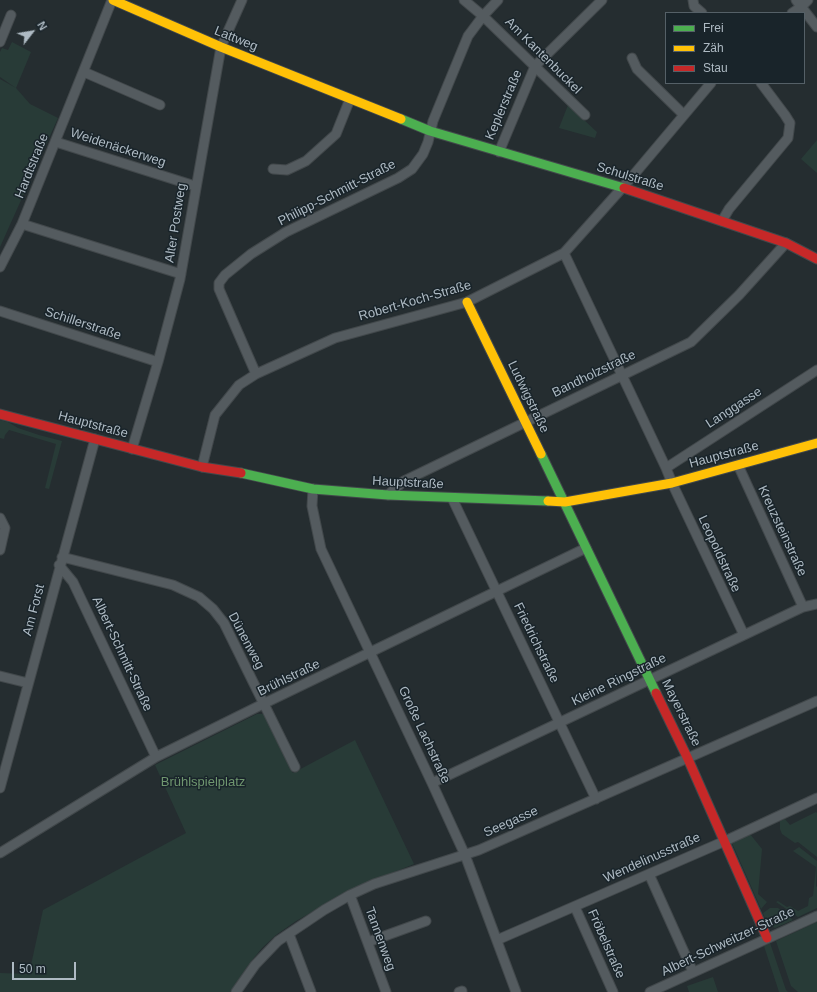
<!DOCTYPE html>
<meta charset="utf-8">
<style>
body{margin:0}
#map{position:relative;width:817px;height:992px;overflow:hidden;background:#252d30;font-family:Helvetica,sans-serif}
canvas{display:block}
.legend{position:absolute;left:665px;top:12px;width:140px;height:72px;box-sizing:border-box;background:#19242a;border:1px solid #556067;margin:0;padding:5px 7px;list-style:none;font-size:12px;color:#aebac3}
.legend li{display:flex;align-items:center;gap:8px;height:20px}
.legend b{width:20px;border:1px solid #556067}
.north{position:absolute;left:12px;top:12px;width:40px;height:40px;-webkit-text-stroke:3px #19242a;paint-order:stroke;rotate:59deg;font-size:11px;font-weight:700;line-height:16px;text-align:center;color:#aebac3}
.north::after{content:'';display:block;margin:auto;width:14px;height:18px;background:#aebac3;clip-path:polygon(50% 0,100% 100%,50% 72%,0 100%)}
.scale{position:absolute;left:12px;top:962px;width:64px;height:18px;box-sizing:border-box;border:2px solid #aebac3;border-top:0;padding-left:5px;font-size:12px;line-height:14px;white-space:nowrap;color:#aebac3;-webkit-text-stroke:3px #19242a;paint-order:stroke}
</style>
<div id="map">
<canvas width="817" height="992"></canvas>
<ul class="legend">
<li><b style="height:5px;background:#4caf50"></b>Frei</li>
<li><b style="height:5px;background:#ffc107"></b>Zäh</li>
<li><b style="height:5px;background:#c62828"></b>Stau</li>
</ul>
<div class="north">N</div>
<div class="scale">50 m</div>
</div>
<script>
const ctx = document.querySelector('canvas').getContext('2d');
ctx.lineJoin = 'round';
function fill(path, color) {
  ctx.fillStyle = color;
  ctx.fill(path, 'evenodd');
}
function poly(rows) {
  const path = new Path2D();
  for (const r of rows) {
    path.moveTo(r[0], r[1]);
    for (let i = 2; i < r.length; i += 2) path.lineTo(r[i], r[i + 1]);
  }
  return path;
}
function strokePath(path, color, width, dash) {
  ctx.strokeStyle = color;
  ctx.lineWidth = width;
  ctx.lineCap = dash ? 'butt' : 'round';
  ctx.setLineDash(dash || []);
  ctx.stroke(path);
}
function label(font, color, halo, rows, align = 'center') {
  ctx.font = font + ' Helvetica,sans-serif';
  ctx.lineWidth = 3;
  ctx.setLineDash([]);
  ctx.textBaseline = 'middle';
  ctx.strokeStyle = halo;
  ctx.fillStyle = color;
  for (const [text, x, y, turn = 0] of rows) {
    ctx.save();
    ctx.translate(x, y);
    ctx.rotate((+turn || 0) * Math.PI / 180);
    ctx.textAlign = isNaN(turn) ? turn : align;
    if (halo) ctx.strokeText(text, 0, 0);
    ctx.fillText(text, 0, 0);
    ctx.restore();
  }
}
fill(poly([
 [12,42,31,52,16,88,0,77,0,52,2,48,8,50],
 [0,79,16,88,30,104,58,118,0,247],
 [568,105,597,132,595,138,559,128],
 [817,140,817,173,801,159],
 [0,420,8,422,18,428,39,435,62,441,49,489,45,488,56,444,9,430,5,435,4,439,0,438],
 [257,714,265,714,293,773,355,740,414,864,355,888,296,921,276,935,262,948,249,964,230,992,0,992,0,973,29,974,43,910,186,833,155,765],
 [816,812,817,813,817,857,798,842,795,843,782,834,780,829,780,821,785,819,790,825],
 [750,834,762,849,758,894,767,902,761,909,732,843],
 [799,847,817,861,816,886,817,887,817,908,798,917,776,902,778,901,787,907,790,906,798,911,808,906,809,898,813,896,816,867,793,851],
 [770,908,778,908,793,920,775,928,767,924,763,913],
 [817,922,817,992,798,992,791,986,776,941],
 [770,943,786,990,788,992,779,992,764,946],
 [713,977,718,992,689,992,687,986]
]), '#283b37');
const street = poly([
 [464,0,483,16,585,115],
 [693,0,694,6,702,13],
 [796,0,817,27],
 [792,13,801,7,808,0],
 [0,42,11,15],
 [632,58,637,69,684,115],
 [84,72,160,105],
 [56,142,195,186],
 [499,152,535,66,602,0],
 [273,169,287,170,306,161,336,134,350,99],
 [722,221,729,209,788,138,790,123,785,115,761,83],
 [22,224,181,274],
 [564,253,666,468,672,483,744,635],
 [0,267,22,224,112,0],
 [0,311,158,362],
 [256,374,219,289,219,283,225,275,251,254,286,232,398,178,412,169,423,154,428,142,433,121,468,36,483,16,498,0],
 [132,449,158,362,180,279,221,47,242,0],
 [738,465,803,607],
 [202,467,215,415,239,385,256,374,335,338,467,302,564,253,631,178,711,83],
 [666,468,817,370],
 [313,489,312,506,321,549,432,783,465,855,516,992],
 [388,495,404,481,691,342,739,295,786,243],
 [452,498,596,799],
 [0,518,5,528,0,550],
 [62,557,173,585,199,597,213,609,224,623,295,767],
 [59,565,73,582,156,757],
 [0,676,28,683],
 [432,783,803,607,817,604],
 [0,788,95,439],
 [0,853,156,757,263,704,586,548],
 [649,874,693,972],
 [350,895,386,992],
 [575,907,613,992],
 [289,934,311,992],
 [497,940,725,841,817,798],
 [368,942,426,921],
 [236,992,255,965,278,941,324,910,350,895,374,884,479,850,817,701],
 [459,992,462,991],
 [650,992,817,916]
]);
const fast = poly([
 [401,119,430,131,624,188],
 [541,454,656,693],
 [241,473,313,489,388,495,548,501]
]);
const slow = poly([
 [113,0,221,47,401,119],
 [467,302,541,454],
 [548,501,565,502,672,483,817,443]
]);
const jam = poly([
 [624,188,786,243,817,259],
 [0,414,202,467,241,473],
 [656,693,688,759,767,938]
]);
strokePath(street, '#42484b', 11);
strokePath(fast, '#42484b', 11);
strokePath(slow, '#42484b', 11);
strokePath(jam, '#42484b', 11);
strokePath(street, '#545b5f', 9);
strokePath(fast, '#4caf50', 9);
strokePath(slow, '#ffc107', 9);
strokePath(jam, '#c62828', 9);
label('13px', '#aebac3', '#19242a', [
 ["Lattweg",236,39,22],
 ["Am Kantenbuckel",543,56,45],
 ["Keplerstraße",504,105,-67],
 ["Weidenäckerweg",118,148,18],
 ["Hardtstraße",32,166,-68],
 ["Schulstraße",630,177,17],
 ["Philipp-Schmitt-Straße",337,193,-27],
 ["Alter Postweg",176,223,-81],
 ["Robert-Koch-Straße",415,301,-16],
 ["Schillerstraße",83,324,18],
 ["Bandholzstraße",594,374,-26],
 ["Ludwigstraße",528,397,64],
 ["Langgasse",734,408,-33],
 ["Hauptstraße",93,425,15],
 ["Hauptstraße",724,455,-15],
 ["Hauptstraße",408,483,3],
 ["Kreuzsteinstraße",782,531,65],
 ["Leopoldstraße",719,554,65],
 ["Am Forst",34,610,-75],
 ["Dünenweg",246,641,62],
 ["Friedrichstraße",536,643,64],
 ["Albert-Schmitt-Straße",122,654,65],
 ["Brühlstraße",289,678,-26],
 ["Kleine Ringstraße",619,680,-26],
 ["Mayerstraße",681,713,64],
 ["Große Lachstraße",424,735,65],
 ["Seegasse",511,822,-24],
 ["Wendelinusstraße",652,858,-24],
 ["Tannenweg",380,939,70],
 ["Albert-Schweitzer-Straße",728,942,-25],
 ["Fröbelstraße",606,944,66]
]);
label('13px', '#6f966f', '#19242a', [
 ["Brühlspielplatz",203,782]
]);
</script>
